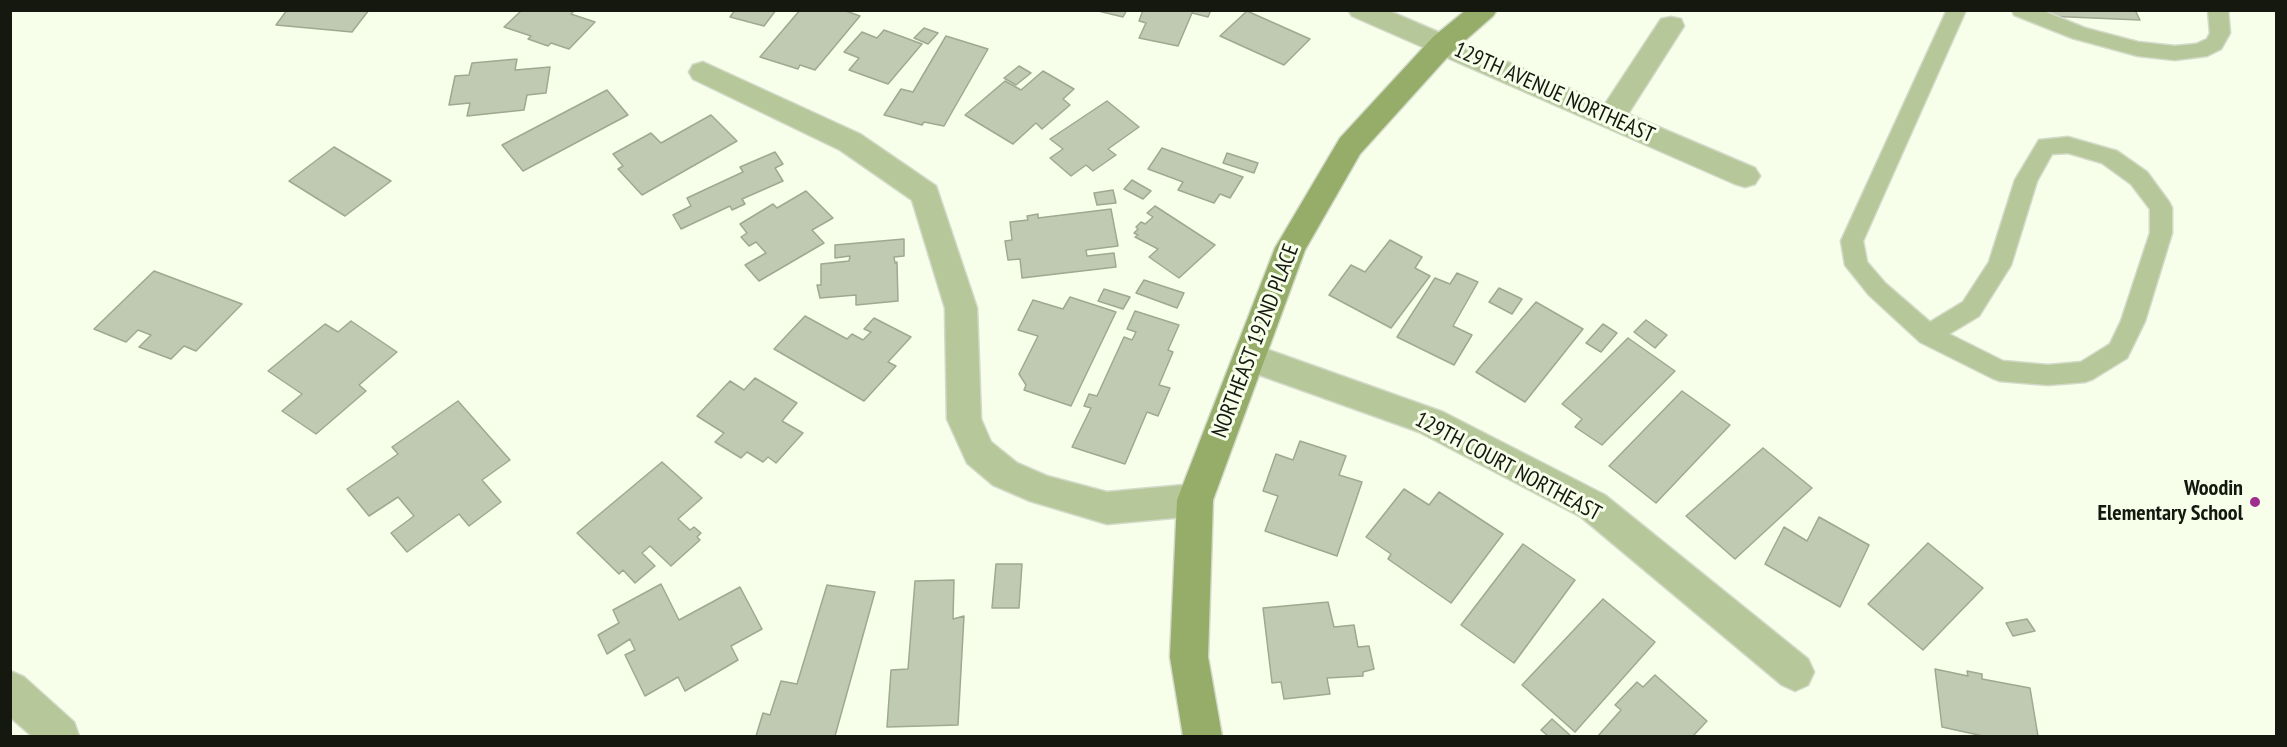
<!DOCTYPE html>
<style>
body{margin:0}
#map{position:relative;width:2287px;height:747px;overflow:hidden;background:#f7ffeb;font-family:"PT Sans Narrow",sans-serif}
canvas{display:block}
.frame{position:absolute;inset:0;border:12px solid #15180f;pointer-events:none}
</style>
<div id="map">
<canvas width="2287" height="747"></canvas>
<div class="frame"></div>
</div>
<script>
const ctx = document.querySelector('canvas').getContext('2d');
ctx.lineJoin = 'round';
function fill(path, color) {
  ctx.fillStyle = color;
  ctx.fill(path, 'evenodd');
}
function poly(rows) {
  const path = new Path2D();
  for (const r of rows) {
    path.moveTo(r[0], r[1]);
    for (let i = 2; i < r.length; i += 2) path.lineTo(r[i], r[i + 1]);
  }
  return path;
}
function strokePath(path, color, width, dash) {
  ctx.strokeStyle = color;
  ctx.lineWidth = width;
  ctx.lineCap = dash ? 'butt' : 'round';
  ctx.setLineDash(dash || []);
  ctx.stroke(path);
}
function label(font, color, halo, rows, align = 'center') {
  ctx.font = font + ' "PT Sans Narrow",sans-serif';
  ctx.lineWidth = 6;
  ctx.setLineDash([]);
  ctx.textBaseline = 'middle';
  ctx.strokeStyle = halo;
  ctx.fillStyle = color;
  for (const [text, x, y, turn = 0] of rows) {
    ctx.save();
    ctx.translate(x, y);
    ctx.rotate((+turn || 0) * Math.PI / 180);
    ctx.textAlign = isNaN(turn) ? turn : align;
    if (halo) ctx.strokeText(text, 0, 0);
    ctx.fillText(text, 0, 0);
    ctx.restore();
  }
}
const building = poly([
 [287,10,369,10,352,32,276,25,287,10],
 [522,10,575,10,571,14,595,22,569,49,551,43,548,46,528,39,531,36,504,27,522,10],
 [735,10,776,10,764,26,730,17,735,10],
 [800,10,843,10,860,16,815,70,800,65,798,69,760,57,800,10],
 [1094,10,1127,10,1123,17,1094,10],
 [1143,10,1211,10,1208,17,1192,13,1178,46,1139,38,1146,23,1139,21,1143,10],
 [2044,10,2135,10,2140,20,2046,16,2044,10],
 [1247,11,1310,39,1284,65,1220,36,1247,11],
 [924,28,938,33,928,44,914,38,924,28],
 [884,30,922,44,888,84,849,70,859,58,844,52,862,32,877,38,884,30],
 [946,36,988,49,944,126,924,122,922,125,884,115,901,89,913,92,946,36],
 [517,59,515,70,550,67,546,93,527,95,524,110,467,116,470,103,449,105,455,76,469,75,472,63,517,59],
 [1019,66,1031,73,1016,85,1004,78,1019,66],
 [1043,71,1074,89,1063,99,1070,105,1042,129,1036,123,1013,144,965,115,1005,81,1021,90,1043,71],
 [607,90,628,115,523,171,502,145,607,90],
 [1107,101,1139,127,1108,149,1116,155,1093,171,1086,165,1071,176,1050,158,1063,149,1050,139,1107,101],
 [711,115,737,141,642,195,618,169,623,166,613,154,651,133,661,143,711,115],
 [334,147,391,181,345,216,289,181,334,147],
 [1162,148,1243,177,1230,198,1220,194,1214,203,1178,190,1183,182,1148,169,1162,148],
 [775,152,783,164,775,168,783,181,742,199,745,204,732,210,730,206,681,229,673,215,691,206,687,198,743,172,740,167,775,152],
 [1227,153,1258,163,1254,173,1223,163,1227,153],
 [1132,180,1151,191,1143,199,1124,189,1132,180],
 [1113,190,1116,203,1097,205,1094,193,1113,190],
 [806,191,833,218,812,230,824,243,759,281,745,265,766,253,756,242,749,246,741,237,747,233,740,224,773,204,777,208,806,191],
 [1155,206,1215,245,1179,278,1149,257,1158,249,1135,237,1138,235,1134,233,1138,229,1136,227,1141,222,1145,224,1153,217,1147,213,1155,206],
 [1111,209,1118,246,1086,250,1087,256,1114,253,1116,267,1022,278,1020,259,1008,260,1005,241,1012,240,1010,222,1028,220,1027,216,1038,214,1038,218,1111,209],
 [904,239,904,256,894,257,895,263,897,262,898,301,856,305,856,295,820,298,817,285,821,285,821,264,849,261,850,256,835,258,835,245,904,239],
 [1390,240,1422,257,1415,268,1430,276,1391,328,1329,295,1351,265,1365,272,1390,240],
 [154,271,242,304,196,351,184,346,171,359,139,347,151,335,138,330,126,342,94,329,154,271],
 [1457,273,1478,282,1453,326,1472,335,1454,365,1397,337,1435,278,1450,284,1457,273],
 [1144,280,1184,293,1177,308,1136,293,1144,280],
 [1499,288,1522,299,1512,314,1489,302,1499,288],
 [1104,289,1130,297,1123,309,1098,301,1104,289],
 [1070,297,1116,312,1071,406,1024,390,1026,385,1019,374,1038,336,1018,330,1033,300,1063,309,1070,297],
 [1536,302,1583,329,1525,402,1476,372,1536,302],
 [1135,311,1179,325,1168,350,1173,352,1159,385,1170,388,1158,416,1147,412,1125,464,1072,447,1091,408,1084,406,1089,394,1097,396,1124,337,1132,340,1136,332,1127,329,1135,311],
 [805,316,847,339,852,334,863,340,871,332,864,329,874,318,911,337,888,362,896,366,864,401,774,349,805,316],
 [1646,320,1667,335,1655,348,1634,332,1646,320],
 [351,321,397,352,359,385,366,391,316,434,282,411,302,394,268,371,325,324,338,332,351,321],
 [1603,324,1617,333,1601,352,1586,343,1603,324],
 [1628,338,1675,371,1602,445,1575,427,1582,419,1562,404,1628,338],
 [755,378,797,403,782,421,803,433,776,463,768,457,763,462,747,452,741,458,715,442,724,433,697,416,730,381,744,390,755,378],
 [1682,391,1730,425,1656,503,1609,466,1682,391],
 [458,401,510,460,482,480,501,502,469,526,459,514,407,552,391,533,414,516,398,497,369,516,347,489,398,454,392,447,458,401],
 [1300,441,1346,456,1339,475,1362,482,1337,556,1265,531,1278,496,1263,491,1276,454,1293,460,1300,441],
 [1763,448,1812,488,1735,559,1686,516,1763,448],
 [662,462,702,498,678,519,690,530,694,527,701,533,697,537,700,540,671,566,650,546,642,553,655,566,635,583,623,570,619,574,577,533,662,462],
 [1404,489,1429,505,1439,492,1503,534,1451,603,1388,559,1391,554,1366,537,1404,489],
 [1819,517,1869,545,1840,607,1765,564,1784,527,1807,541,1819,517],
 [1928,543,1983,588,1923,650,1868,604,1928,543],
 [1523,544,1575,580,1514,663,1461,625,1523,544],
 [996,564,1022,564,1019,608,992,608,996,564],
 [954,580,953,619,964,616,958,725,887,727,891,670,908,669,915,581,954,580],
 [661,584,679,620,740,587,762,629,731,646,738,660,685,691,678,677,645,696,625,655,635,650,630,639,607,654,598,635,619,623,613,610,661,584],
 [827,585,875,592,835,736,756,736,763,713,770,715,781,681,797,684,827,585],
 [1603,599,1655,642,1575,732,1522,685,1603,599],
 [1328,602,1334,627,1354,625,1358,647,1369,646,1374,669,1363,672,1363,676,1327,678,1330,694,1284,699,1281,682,1272,683,1263,608,1328,602],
 [2027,619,2035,631,2013,636,2006,623,2027,619],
 [1935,669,1968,676,1967,671,1982,674,1982,679,2030,688,2038,736,1983,736,1942,727,1935,669],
 [1655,675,1707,721,1693,736,1598,736,1621,710,1615,705,1637,682,1643,687,1655,675],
 [1552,719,1571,736,1548,736,1541,730,1552,719]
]);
fill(building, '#c0c9b1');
strokePath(building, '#9fa890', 1.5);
const lane = poly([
 [1947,10,1966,10,1863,241,1867,262,1885,283,1930,322,1963,302,1989,262,2015,180,2039,140,2068,137,2117,151,2147,172,2169,202,2172,208,2172,233,2145,321,2127,358,2093,379,2085,382,2048,385,2000,381,1992,378,1920,342,1869,295,1845,265,1841,241,1947,10],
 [2068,153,2102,163,2131,184,2150,209,2150,233,2121,321,2110,344,2081,362,2048,365,2003,361,1949,334,1979,316,2011,265,2037,181,2052,154,2068,153],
 [2012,10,2041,10,2085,28,2138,42,2175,46,2196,44,2207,39,2210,33,2208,10,2228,10,2230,33,2221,49,2207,56,2175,60,2138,56,2072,38,2014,15,2012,10]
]);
const street = poly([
 [1348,10,1387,10,1605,104,1661,19,1671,17,1681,19,1684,26,1628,114,1755,168,1760,176,1755,184,1745,187,1735,184,1352,16,1348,10],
 [703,62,860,134,936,186,977,308,981,419,991,442,1017,463,1047,476,1107,492,1195,484,1207,489,1213,500,1207,511,1195,516,1107,524,1030,501,993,485,967,463,947,419,945,308,912,200,840,150,693,79,689,72,693,65,703,62],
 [1249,343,1443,412,1605,495,1808,659,1814,672,1808,685,1795,691,1782,685,1581,517,1419,432,1237,367,1233,357,1237,347,1249,343],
 [10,671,24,677,74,722,79,736,32,736,10,717,10,671]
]);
const secondary = poly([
 [1466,10,1497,10,1493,16,1453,51,1360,154,1305,250,1213,500,1208,657,1222,736,1183,736,1170,657,1177,500,1275,248,1340,138,1433,37,1466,10]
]);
strokePath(lane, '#d3dac8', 3);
strokePath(street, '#d3dac8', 3);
strokePath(secondary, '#d3dac8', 3);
fill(lane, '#b6c79a');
fill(street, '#b6c79a');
fill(secondary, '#95ad69');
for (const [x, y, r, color] of [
 [2255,502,6,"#9f2f8e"]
]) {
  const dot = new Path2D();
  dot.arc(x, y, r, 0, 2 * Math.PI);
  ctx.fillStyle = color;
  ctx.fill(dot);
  strokePath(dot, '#f7ffeb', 2);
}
label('22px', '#15180f', '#f7ffeb', [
 ["129TH AVENUE NORTHEAST",1554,93,24],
 ["NORTHEAST 192ND PLACE",1256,341,-69],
 ["129TH COURT NORTHEAST",1508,467,28]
]);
label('bold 22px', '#15180f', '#f7ffeb', [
 ["Woodin",2243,489],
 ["Elementary School",2243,514]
], 'right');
</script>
